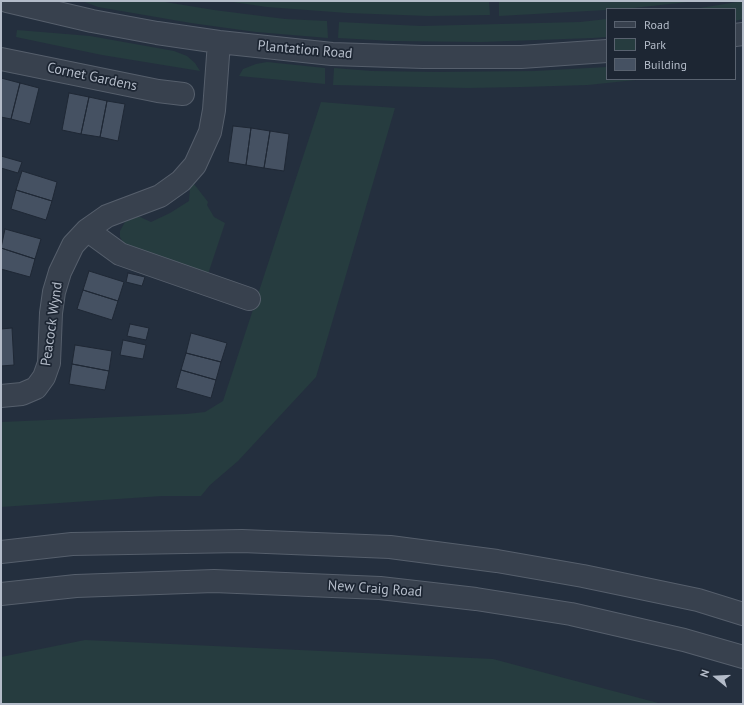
<!DOCTYPE html>
<style>
body{margin:0}
#map{position:relative;width:744px;height:705px;overflow:hidden;background:#242f3e;font-family:"PT Sans",sans-serif}
canvas{display:block}
.frame{position:absolute;inset:0;border:2px solid #b4bcc9;pointer-events:none}
.legend{position:absolute;left:606px;top:8px;width:130px;height:72px;box-sizing:border-box;background:#1d2633;border:1px solid #59626f;margin:0;padding:5px 7px;list-style:none;font-size:12px;color:#b4bcc9}
.legend li{display:flex;align-items:center;gap:8px;height:20px}
.legend b{width:20px;border:1px solid #59626f}
.north{position:absolute;left:696px;top:657px;width:40px;height:40px;-webkit-text-stroke:3px #1d2633;paint-order:stroke;rotate:288deg;font-size:11px;font-weight:700;line-height:16px;text-align:center;color:#b4bcc9}
.north::after{content:'';display:block;margin:auto;width:14px;height:18px;background:#b4bcc9;clip-path:polygon(50% 0,100% 100%,50% 72%,0 100%)}
</style>
<div id="map">
<canvas width="744" height="705"></canvas>
<div class="frame"></div>
<ul class="legend">
<li><b style="height:5px;background:#38414e"></b>Road</li>
<li><b style="height:11px;background:#263c3f"></b>Park</li>
<li><b style="height:11px;background:#455162"></b>Building</li>
</ul>
<div class="north">N</div>
</div>
<script>
const ctx = document.querySelector('canvas').getContext('2d');
ctx.lineJoin = 'round';
function fill(path, color) {
  ctx.fillStyle = color;
  ctx.fill(path, 'evenodd');
}
function poly(rows) {
  const path = new Path2D();
  for (const r of rows) {
    path.moveTo(r[0], r[1]);
    for (let i = 2; i < r.length; i += 2) path.lineTo(r[i], r[i + 1]);
  }
  return path;
}
function strokePath(path, color, width, dash) {
  ctx.strokeStyle = color;
  ctx.lineWidth = width;
  ctx.lineCap = dash ? 'butt' : 'round';
  ctx.setLineDash(dash || []);
  ctx.stroke(path);
}
function label(font, color, halo, rows, align = 'center') {
  ctx.font = font + ' "PT Sans",sans-serif';
  ctx.lineWidth = 3.5;
  ctx.setLineDash([]);
  ctx.textBaseline = 'middle';
  ctx.strokeStyle = halo;
  ctx.fillStyle = color;
  for (const [text, x, y, turn = 0] of rows) {
    ctx.save();
    ctx.translate(x, y);
    ctx.rotate((+turn || 0) * Math.PI / 180);
    ctx.textAlign = isNaN(turn) ? turn : align;
    if (halo) ctx.strokeText(text, 0, 0);
    ctx.fillText(text, 0, 0);
    ctx.restore();
  }
}
fill(poly([
 [82,1,159,1,214,10,285,19,327,21,328,38,256,32,191,23,98,7],
 [226,1,489,1,490,15,429,16,347,13,267,7],
 [499,1,697,1,624,9,499,16],
 [743,1,743,19,735,21,735,9,694,9],
 [607,19,607,37,593,38,481,42,393,41,338,38,339,22,421,26,580,22],
 [17,30,90,36,174,51,187,56,195,63,200,71,102,55,16,37],
 [267,62,325,68,325,84,239,76,243,69,256,64],
 [607,67,607,79,645,79,588,85,522,87,467,88,333,85,334,68,372,71,437,72,535,71],
 [321,102,395,108,316,377,238,461,210,485,201,496,162,496,1,507,1,422,186,414,205,412,223,401],
 [194,184,208,202,207,205,214,217,225,223,207,277,124,244,120,237,120,231,125,222,138,216,151,222,170,213,189,201,190,188],
 [85,640,493,659,662,704,1,704,1,657]
]), '#263c3f');
const building = poly([
 [1,78,20,83,11,119,1,117,1,78],
 [20,83,39,88,30,124,11,119,20,83],
 [69,93,89,97,81,134,62,130,69,93],
 [89,97,107,101,100,137,81,134,89,97],
 [107,101,125,104,118,141,100,137,107,101],
 [233,126,251,128,246,165,228,162,233,126],
 [251,128,270,131,264,168,246,165,251,128],
 [270,131,289,134,284,171,264,168,270,131],
 [1,156,22,162,18,173,1,168,1,156],
 [22,171,57,182,52,201,16,190,22,171],
 [16,190,52,201,46,220,11,209,16,190],
 [5,229,41,239,35,259,1,248,5,229],
 [1,248,35,259,30,277,1,269,1,248],
 [89,271,124,282,118,301,83,290,89,271],
 [128,273,145,277,142,286,126,282,128,273],
 [83,290,118,301,112,320,77,309,83,290],
 [130,324,149,328,146,340,127,336,130,324],
 [12,328,14,365,1,366,1,329,12,328],
 [191,333,227,343,221,362,186,353,191,333],
 [123,340,146,345,143,359,120,355,123,340],
 [75,345,112,351,109,371,72,364,75,345],
 [186,353,221,362,216,380,181,370,186,353],
 [72,364,109,371,105,390,69,384,72,364],
 [181,370,216,380,211,398,176,388,181,370]
]);
fill(building, '#455162');
strokePath(building, '#1f2835', 1);
const minor = poly([
 [7,1,92,21,157,33,219,42,332,54,423,57,521,57,607,51],
 [735,35,743,34],
 [1,59,158,91,183,94],
 [87,230,120,254,249,299],
 [1,396,22,394,36,388,44,377,49,363,51,313,54,292,60,272,73,245,87,230,107,216,160,196,181,181,195,165,210,132,214,110,219,42],
 [1,552,72,544,242,541,390,547,497,561,583,576,698,600,743,614],
 [1,594,76,586,214,581,380,588,476,599,571,614,684,640,743,657]
]);
strokePath(minor, '#565f6c', 24);
strokePath(minor, '#38414e', 22);
label('14px', '#b4bcc9', '#1d2633', [
 ["Plantation Road",305,50,5],
 ["Cornet Gardens",92,77,12],
 ["Peacock Wynd",52,324,-82],
 ["New Craig Road",375,589,4]
]);
</script>
